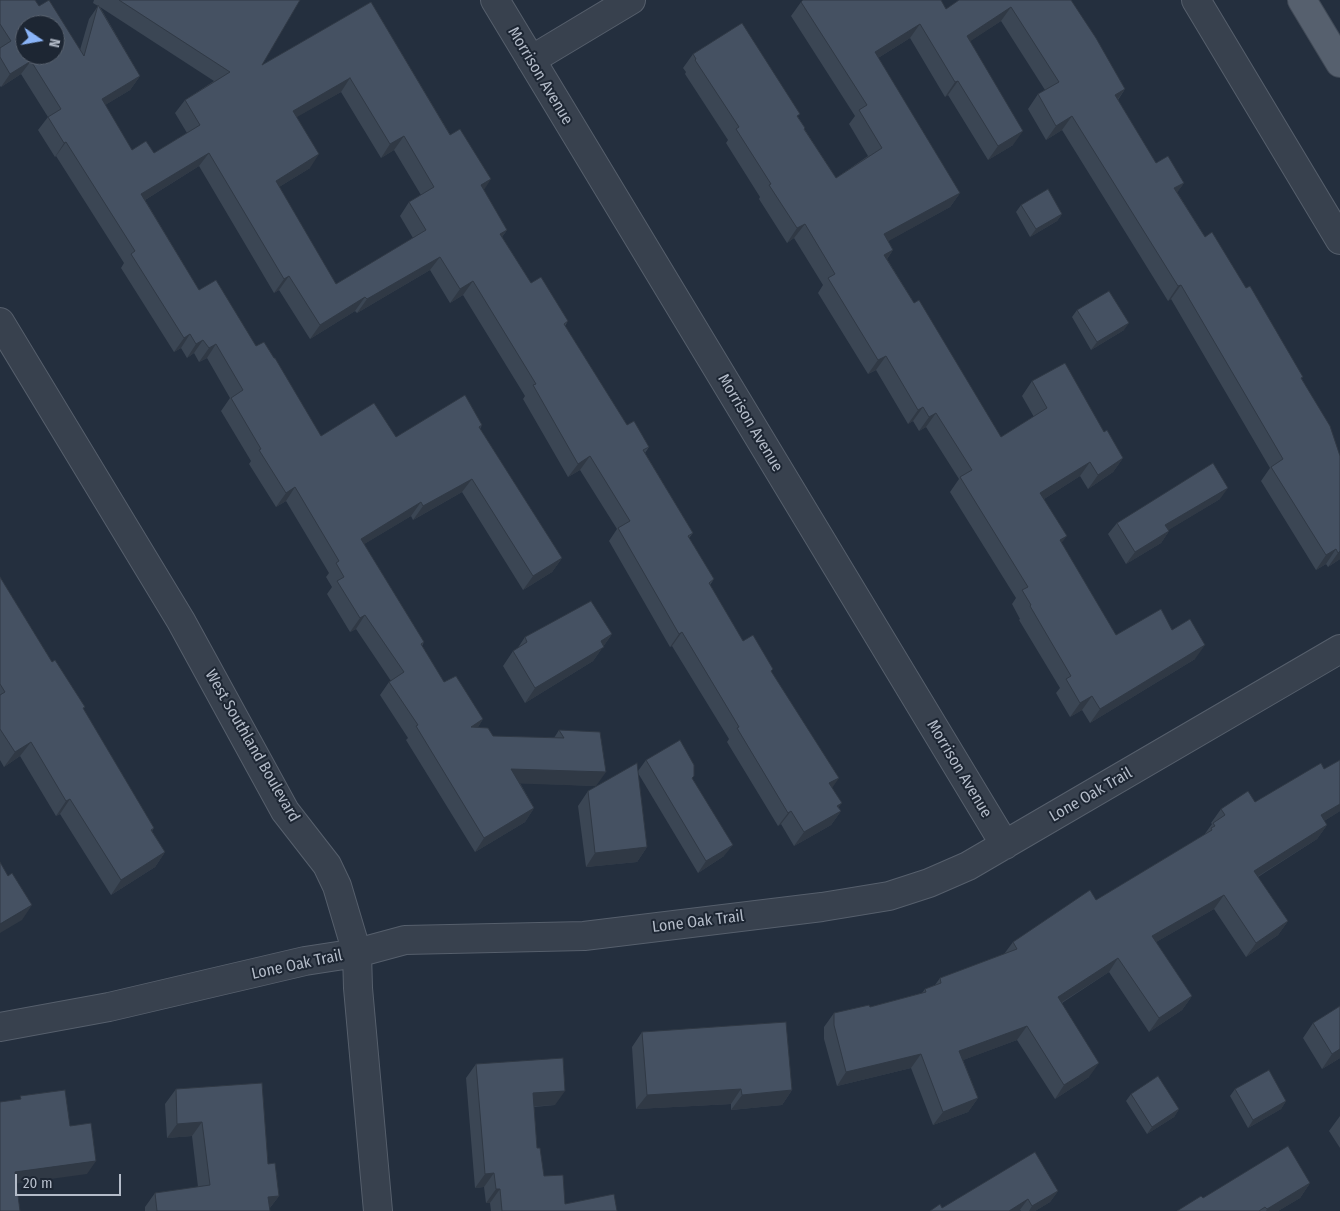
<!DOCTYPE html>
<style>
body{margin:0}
#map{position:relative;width:1340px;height:1211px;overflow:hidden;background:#242f3e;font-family:"Fira Sans Condensed",sans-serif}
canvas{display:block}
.north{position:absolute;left:15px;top:15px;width:50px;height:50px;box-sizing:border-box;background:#1d2633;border:1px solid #59626f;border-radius:50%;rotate:102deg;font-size:14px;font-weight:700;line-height:20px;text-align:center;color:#b4bcc9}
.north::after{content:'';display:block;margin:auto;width:18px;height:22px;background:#8ab4f8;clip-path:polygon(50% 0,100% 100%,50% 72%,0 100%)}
.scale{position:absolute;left:15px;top:1174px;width:106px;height:22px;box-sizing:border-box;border:2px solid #b4bcc9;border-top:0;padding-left:6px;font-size:15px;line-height:18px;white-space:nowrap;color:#b4bcc9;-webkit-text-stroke:4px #1d2633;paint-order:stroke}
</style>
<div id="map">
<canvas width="1340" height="1211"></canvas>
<div class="north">N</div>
<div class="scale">20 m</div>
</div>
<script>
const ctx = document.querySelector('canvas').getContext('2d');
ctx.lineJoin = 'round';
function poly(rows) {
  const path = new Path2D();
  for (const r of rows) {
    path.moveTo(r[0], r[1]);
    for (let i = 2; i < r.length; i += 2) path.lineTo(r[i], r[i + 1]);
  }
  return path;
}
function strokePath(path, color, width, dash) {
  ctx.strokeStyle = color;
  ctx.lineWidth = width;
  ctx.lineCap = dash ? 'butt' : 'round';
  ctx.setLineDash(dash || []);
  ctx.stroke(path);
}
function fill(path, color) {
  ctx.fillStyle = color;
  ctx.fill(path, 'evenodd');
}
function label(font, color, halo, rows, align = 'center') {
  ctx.font = font + ' "Fira Sans Condensed",sans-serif';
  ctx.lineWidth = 4;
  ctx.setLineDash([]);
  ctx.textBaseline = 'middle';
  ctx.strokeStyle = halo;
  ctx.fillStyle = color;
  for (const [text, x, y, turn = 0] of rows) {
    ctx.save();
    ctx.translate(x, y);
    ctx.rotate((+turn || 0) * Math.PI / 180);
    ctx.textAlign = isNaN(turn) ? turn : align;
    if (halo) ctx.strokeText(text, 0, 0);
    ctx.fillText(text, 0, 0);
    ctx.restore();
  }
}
const minor = poly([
 [495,0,1005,845],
 [1196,0,1340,240],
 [531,60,631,0],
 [0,322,181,621,285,811,327,865,337,886,357,953,358,988,378,1211],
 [0,1027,109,1007,305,961,357,953,405,940,584,936,822,907,889,896,929,883,968,866,1340,649]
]);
const major = poly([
 [1302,0,1340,63]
]);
strokePath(minor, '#565f6c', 30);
strokePath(major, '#414a57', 30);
strokePath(minor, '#38414e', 28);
strokePath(major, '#56606e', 28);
fill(poly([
 [0,0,39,6,80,50,89,19,98,6,93,3,94,0,300,0,262,65,371,2,507,230,502,237,531,283,568,321,565,326,627,425,649,447,645,453,693,533,689,538,714,579,710,585,743,641,771,672,832,788,839,808,841,811,831,825,794,846,781,824,778,826,727,742,729,739,672,646,670,647,609,541,617,529,580,470,568,477,523,399,525,396,463,295,450,303,430,270,357,313,355,311,310,339,279,290,274,293,199,166,145,200,199,290,256,346,274,358,321,436,396,437,482,425,480,429,562,558,552,572,523,590,462,492,413,520,411,516,364,544,424,642,422,646,444,682,483,719,478,727,493,736,554,738,559,730,596,786,520,783,534,808,525,822,475,852,406,740,408,738,380,695,389,682,391,681,356,629,350,632,327,594,332,587,326,577,329,573,286,501,276,507,249,464,251,461,221,411,230,398,207,358,199,362,194,353,187,358,181,348,174,352,121,268,124,263,56,156,55,157,38,130,48,117,21,74,1,87,0,86],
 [100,7,214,81,185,100,175,113,187,133,154,153,132,150,105,105,130,90,140,76],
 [341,92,381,158,394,150,421,195,409,202,400,216,413,238,336,284,279,187,310,168,296,117],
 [1071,0,1125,89,1118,100,1156,163,1184,183,1177,192,1205,237,1302,379,1340,456,1340,559,1328,567,1326,564,1316,570,1261,481,1270,468,1171,299,1168,301,1062,130,1046,140,1028,109,1038,94,1045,90,1001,21,970,41,1013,145,988,160,948,95,945,97,910,38,878,58,960,193,950,207,888,241,893,250,887,259,914,303,1001,437,1034,417,1022,396,1032,381,1104,432,1123,458,1113,472,1088,489,1080,476,1044,499,1061,543,1116,635,1172,630,1195,659,1090,723,1082,710,1070,717,1056,693,1060,688,1019,620,1020,619,1012,604,1016,598,950,492,959,479,926,427,919,431,913,421,908,424,876,370,868,374,818,293,823,285,794,238,787,243,759,199,760,197,726,143,728,140,685,74,686,72,683,68,693,54,798,117,805,128,805,130,836,178,868,156,849,124,855,116,791,16,801,2,946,9],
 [1021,205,1062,214,1057,221,1030,237,1016,212],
 [1077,310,1124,330,1091,350,1072,317],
 [1220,499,1168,530,1169,531,1161,543,1126,564,1108,534,1117,523],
 [0,577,52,662,85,707,83,709,154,828,152,831,165,852,155,867,111,895,60,814,56,816,20,756,4,767,0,760],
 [612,634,593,661,525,703,503,666,513,651,517,649,525,637],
 [646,760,694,776,692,779,724,856,698,873,638,773,647,847,637,862,586,867,578,806,588,791,638,771],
 [1340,760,1340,811,1324,821,1327,825,1317,839,1258,877,1288,921,1278,935,1246,957,1214,909,1156,942,1192,996,1182,1010,1149,1032,1109,972,1062,1003,1089,1077,1055,1099,1017,1040,963,1060,978,1098,968,1112,933,1125,911,1068,837,1086,824,1039,824,1027,834,1013,870,1007,922,993,925,989,935,985,940,978,1004,954,1013,942,1096,900,1204,835,1212,824,1211,823,1221,809,1255,802,1324,769],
 [1313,1023,1340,1058,1322,1069,1303,1038],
 [642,1032,792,1090,782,1105,731,1110,731,1104,636,1109,632,1047],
 [476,1064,555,1105,534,1107,537,1148,544,1176,565,1204,617,1211,491,1211,490,1203,486,1203,484,1187,475,1188,466,1078],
 [176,1089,268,1164,279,1196,269,1209,270,1211,145,1211,145,1207,155,1193,198,1187,192,1136,167,1138,165,1104],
 [1235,1089,1286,1101,1281,1109,1248,1128,1230,1096],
 [1131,1094,1179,1109,1174,1117,1147,1134,1126,1101],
 [1340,1116,1340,1148,1329,1131],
 [1310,1183,1300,1198,1278,1211,1177,1211,1203,1198],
 [1058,1191,1050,1202,1035,1211,1021,1211,1020,1210,1019,1211,930,1211,942,1208]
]), '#3b4654');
fill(poly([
 [1011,7,1001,21,957,50,967,36],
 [920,24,910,38,865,66,875,52],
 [31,61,21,74,1,87,10,74],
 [140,76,130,90,92,113,102,99],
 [350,78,341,92,283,125,293,111],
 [958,81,948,95,945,97,955,82],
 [1125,89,1115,103,1115,95],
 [1072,116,1062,130,1046,140,1056,126],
 [1023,131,1013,145,988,160,998,146],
 [404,136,394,150,381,158,390,144],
 [66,142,56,156,55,157,64,143],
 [209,153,199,166,132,208,141,194],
 [319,154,310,168,266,195,276,181],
 [491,179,482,193,481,185],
 [1184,183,1174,197,1174,188],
 [960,193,950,207,874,249,884,234],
 [1062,214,1057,221,1030,237,1036,229],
 [805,224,794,238,787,243,797,228],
 [507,230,497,243,500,234],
 [893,250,883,264,884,255],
 [440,257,430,270,357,313,367,299],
 [289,276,279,290,274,293,284,279],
 [473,281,463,295,450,303,460,289],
 [1181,285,1171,299,1168,301,1178,286],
 [365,297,355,311,310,339,320,325],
 [1129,323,1124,330,1091,350,1097,342],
 [190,334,181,348,174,352,184,338],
 [203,340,194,353,187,358,196,344],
 [216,344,207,358,199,362,209,348],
 [886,356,876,370,868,374,878,360],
 [923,407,913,421,908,424,918,410],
 [936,413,926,427,919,431,929,417],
 [590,456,580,470,568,477,578,464],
 [1123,458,1113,472,1088,489,1098,475],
 [1090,462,1080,476,1030,508,1040,493],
 [472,479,462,492,413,520,423,506],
 [295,487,286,501,276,507,286,493],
 [1228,488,1220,499,1157,537,1165,525],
 [421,502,411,516,351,552,361,539],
 [1169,531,1161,543,1126,564,1135,552],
 [1067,536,1056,550,1060,540],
 [1336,549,1326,564,1316,570,1326,555],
 [1340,551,1340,559,1328,567,1338,553],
 [562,558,552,572,523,590,533,576],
 [365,615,356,629,350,632,360,618],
 [682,632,672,646,670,647,679,634],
 [612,634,593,661,525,703,535,688,601,641],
 [1205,645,1195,659,1090,723,1100,709],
 [1092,696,1082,710,1070,717,1080,703],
 [483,719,474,733,471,727],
 [31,742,20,756,4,767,15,752],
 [511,769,606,772,596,786,502,783],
 [839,778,830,791,829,783],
 [70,799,60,814,56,816,66,801],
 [842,803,833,815,841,811,831,825,794,846,804,832],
 [1340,804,1340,811,1311,829,1321,815],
 [534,808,525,822,475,852,484,838],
 [791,811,781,824,778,826,788,813],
 [1327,825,1317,839,1244,885,1254,871],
 [733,845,724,856,698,873,706,861],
 [647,847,637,862,586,867,595,853],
 [165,852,155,867,111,895,121,880],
 [1224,895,1214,909,1142,950,1152,936],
 [32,905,22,920,0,933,0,924],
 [1288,921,1278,935,1246,957,1256,943],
 [1118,958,1109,972,1048,1011,1058,997],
 [1192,996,1182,1010,1149,1032,1159,1018],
 [1027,1026,1017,1040,950,1065,959,1051],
 [1340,1049,1340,1058,1322,1069,1332,1054],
 [921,1054,911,1068,837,1086,846,1072],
 [1099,1063,1089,1077,1055,1099,1064,1085],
 [741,1089,731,1104,636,1109,647,1095],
 [792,1090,782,1105,731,1110,742,1095],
 [565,1091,555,1105,523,1107,533,1093],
 [978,1098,968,1112,933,1125,943,1112],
 [1286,1101,1281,1109,1248,1128,1253,1120],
 [1179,1109,1174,1117,1147,1134,1152,1127],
 [202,1122,192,1136,167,1138,177,1124],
 [96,1161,87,1174,6,1185,15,1172],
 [494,1173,484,1187,475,1188,485,1174],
 [1310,1183,1300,1198,1278,1211,1266,1211,1267,1209],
 [496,1189,500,1189,490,1203,486,1203],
 [1058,1191,1050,1202,1035,1211,1029,1211,1032,1206],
 [279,1196,268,1210,268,1197],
 [1028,1199,1019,1211,1009,1211]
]), '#303945');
const building = poly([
 [0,0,35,0,39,6,49,0,84,56,98,5,140,76,102,99,132,150,146,141,154,153,200,125,185,100,230,72,119,0,300,0,262,65,371,2,450,135,460,129,491,179,481,185,507,230,500,234,531,283,541,277,568,321,564,324,627,425,634,421,649,447,643,450,693,533,688,536,714,579,709,583,743,641,753,635,773,669,771,671,839,778,829,783,842,803,837,806,841,811,804,832,791,811,788,813,737,728,739,727,682,632,679,634,618,528,630,521,590,456,578,464,533,385,536,384,473,281,460,289,440,257,367,299,365,297,320,325,289,276,284,279,209,153,141,194,199,290,216,280,256,346,264,342,274,358,275,358,321,436,374,403,396,437,465,395,482,425,479,427,562,558,533,576,472,479,423,506,421,502,361,539,424,642,421,644,444,682,456,676,483,719,471,727,488,728,493,736,564,738,559,730,600,732,606,772,511,769,534,808,484,838,416,726,418,725,389,682,404,672,365,615,360,618,337,581,344,577,336,563,339,561,295,487,286,493,259,450,261,449,231,398,243,390,216,344,209,348,203,340,196,344,190,334,184,338,131,254,135,251,66,142,64,143,48,117,61,109,31,61,10,74,0,57,0,48,11,41,0,24,0,0],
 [25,25,55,25,55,55,25,55,25,25],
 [350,78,390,144,404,136,434,187,409,202,426,230,336,284,276,181,319,154,293,111,350,78],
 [803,0,941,0,946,9,959,0,1071,0,1096,38,1125,89,1115,95,1156,163,1168,156,1184,183,1174,188,1205,237,1212,232,1246,288,1250,286,1303,377,1301,378,1330,426,1340,456,1340,551,1338,553,1336,549,1326,555,1271,467,1283,459,1181,285,1178,286,1072,116,1056,126,1038,94,1059,82,1011,7,967,36,1023,131,998,146,958,81,955,82,920,24,875,52,960,193,884,234,893,250,884,255,914,303,919,300,1001,437,1047,408,1032,381,1065,363,1104,432,1107,430,1123,458,1098,475,1090,462,1040,493,1067,536,1060,540,1116,635,1161,609,1172,630,1190,619,1205,645,1100,709,1092,696,1080,703,1066,679,1071,676,1030,606,1031,605,1022,590,1028,587,960,477,972,470,936,413,929,417,923,407,918,410,886,356,878,360,828,278,835,274,805,224,797,228,769,185,771,184,736,129,739,127,695,60,696,59,693,54,742,23,800,114,797,116,805,128,804,129,836,178,882,148,859,110,867,105,801,2,803,0],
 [1048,189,1062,214,1036,229,1021,205,1048,189],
 [1109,291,1129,323,1097,342,1077,310,1109,291],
 [1213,463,1228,488,1165,525,1169,531,1135,552,1117,523,1213,463],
 [0,577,52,662,55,660,85,707,83,708,154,828,151,830,165,852,121,880,70,799,66,801,31,742,15,752,0,729,0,695,5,692,0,684,0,577],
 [591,601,612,634,601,641,604,647,535,688,513,651,527,642,525,637,591,601],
 [680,740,694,765,694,776,692,778,733,845,706,861,646,760,680,740],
 [1340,760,1340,804,1321,815,1327,825,1254,871,1288,921,1256,943,1224,895,1152,936,1192,996,1159,1018,1118,958,1058,997,1099,1063,1064,1085,1027,1026,959,1051,978,1098,943,1112,921,1054,846,1072,834,1025,834,1013,869,1005,870,1007,926,992,925,989,941,983,940,978,1017,949,1013,942,1090,890,1096,900,1212,830,1211,828,1215,826,1213,823,1225,815,1221,809,1248,791,1255,802,1321,763,1324,769,1340,760],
 [637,763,647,847,595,853,588,791,637,763],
 [0,862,8,876,12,873,32,905,0,924,0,862],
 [1340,1006,1340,1049,1332,1054,1313,1023,1340,1006],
 [786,1022,792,1090,742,1095,741,1089,647,1095,642,1032,786,1022],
 [563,1058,565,1091,533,1093,537,1148,540,1148,544,1176,563,1175,565,1204,614,1194,617,1211,502,1211,500,1189,496,1189,494,1173,485,1174,476,1064,563,1058],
 [1269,1070,1286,1101,1253,1120,1235,1089,1269,1070],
 [1158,1076,1179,1109,1152,1127,1131,1094,1158,1076],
 [262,1083,268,1164,275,1163,279,1196,268,1197,270,1211,157,1211,155,1193,210,1185,202,1122,177,1124,176,1089,262,1083],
 [65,1090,70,1126,91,1123,96,1161,15,1172,20,1211,0,1211,0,1102,21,1099,20,1096,65,1090],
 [1288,1146,1310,1183,1267,1209,1265,1207,1259,1211,1177,1211,1201,1196,1203,1198,1288,1146],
 [1035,1152,1058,1191,1032,1206,1028,1199,1009,1211,930,1211,940,1204,942,1208,1035,1152]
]);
fill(building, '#455162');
strokePath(building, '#303945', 1);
label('16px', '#b4bcc9', '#1d2633', [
 ["Morrison Avenue",540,76,59],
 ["Morrison Avenue",750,423,59],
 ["West Southland Boulevard",252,746,60],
 ["Morrison Avenue",959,769,59],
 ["Lone Oak Trail",1091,795,-30],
 ["Lone Oak Trail",698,922,-7],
 ["Lone Oak Trail",297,965,-12]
]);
</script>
